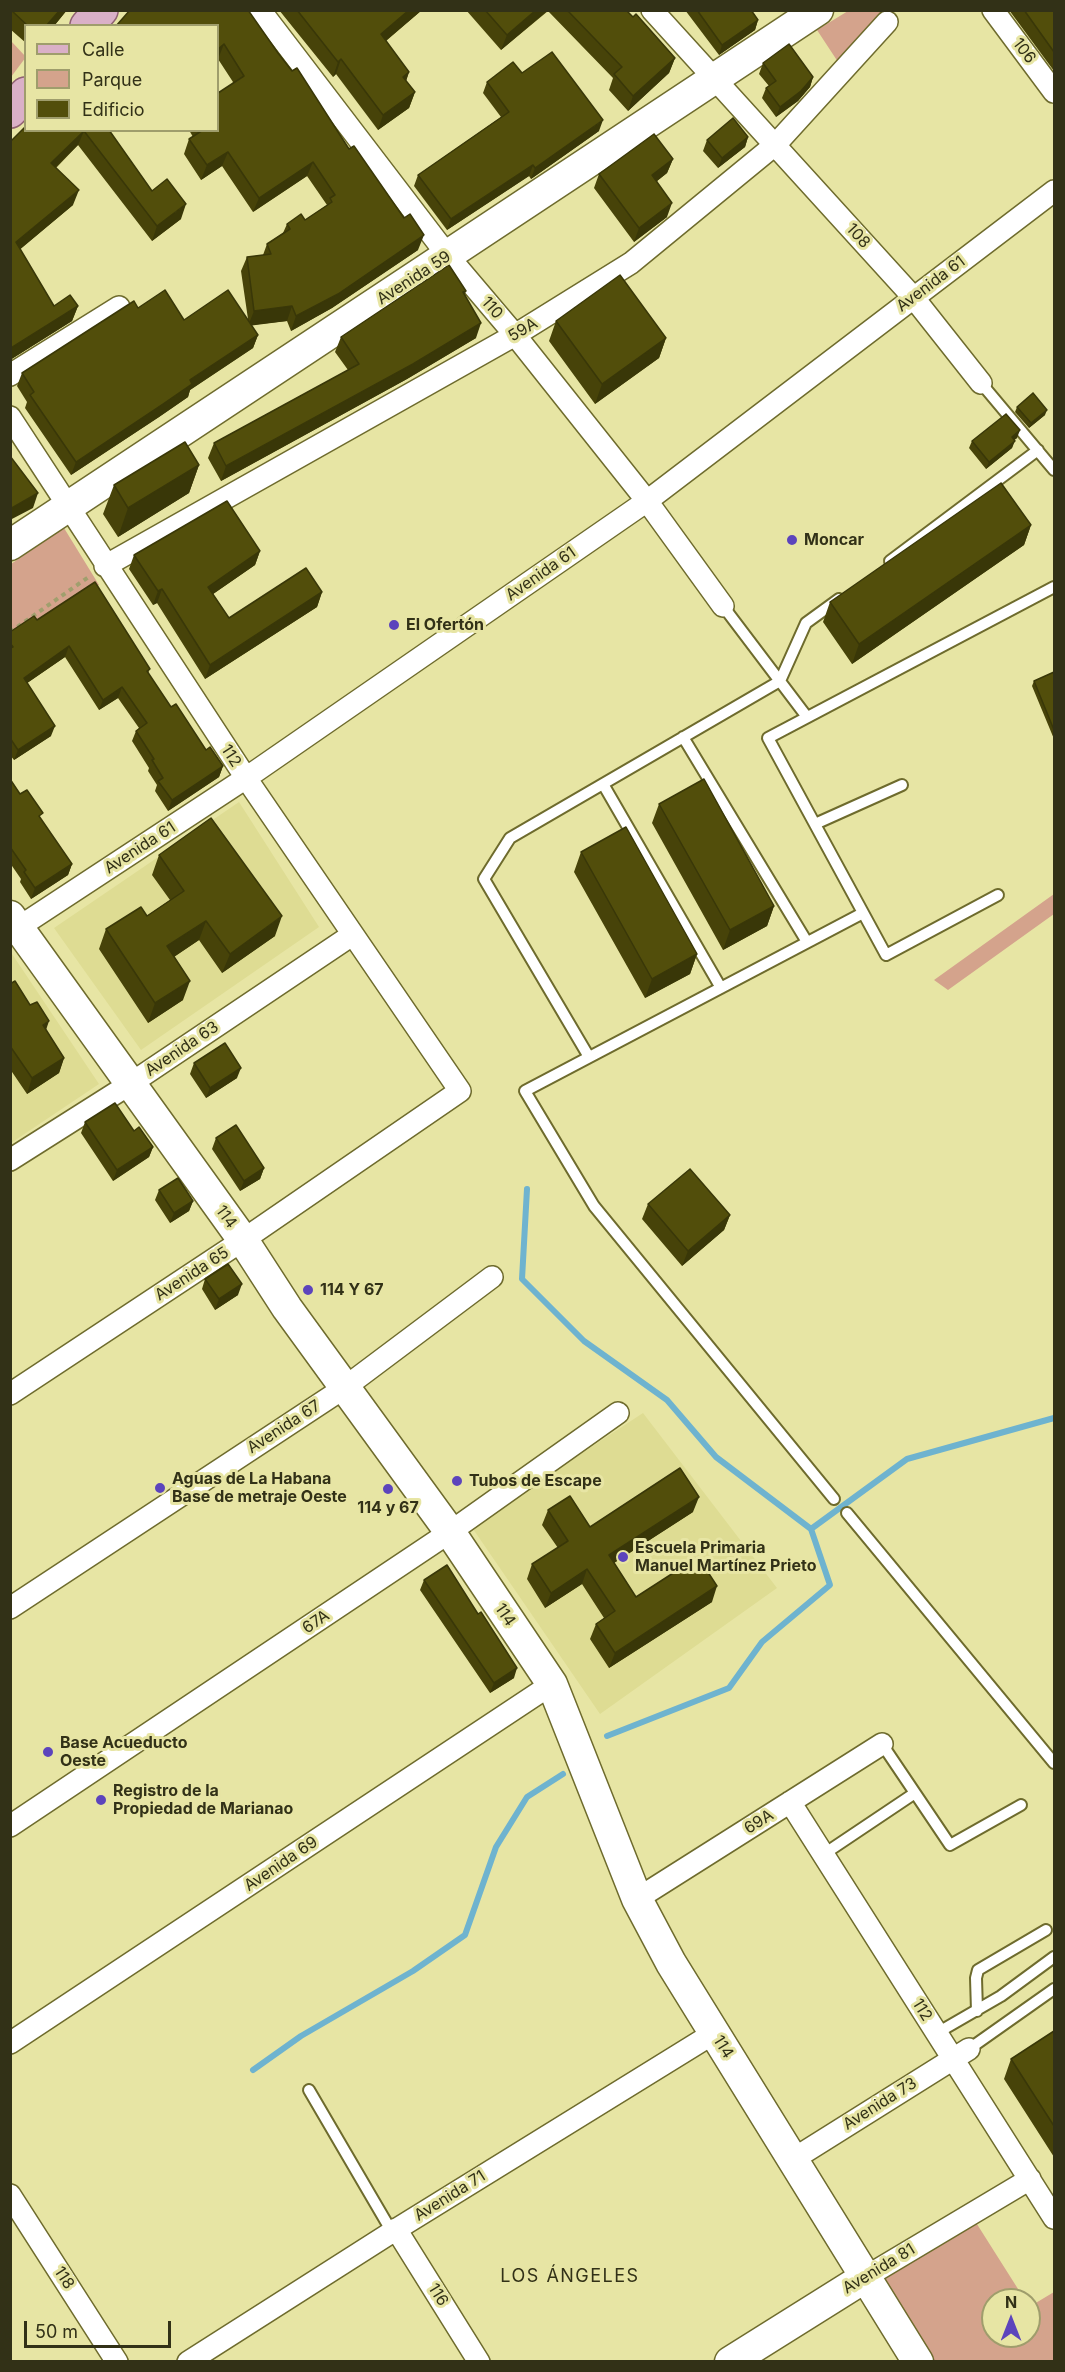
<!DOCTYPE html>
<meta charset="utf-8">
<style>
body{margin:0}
#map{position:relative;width:1065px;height:2372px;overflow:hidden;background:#e7e5a4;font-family:Inter,sans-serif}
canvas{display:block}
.frame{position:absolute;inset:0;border:12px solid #323117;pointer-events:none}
.legend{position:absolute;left:24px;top:24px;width:195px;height:108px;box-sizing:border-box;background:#e7e5a4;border:2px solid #9f9d6c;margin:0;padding:8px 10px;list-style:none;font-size:18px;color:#323117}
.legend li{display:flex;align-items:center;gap:12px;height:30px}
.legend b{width:30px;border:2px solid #9f9d6c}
.north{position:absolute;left:981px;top:2288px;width:60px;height:60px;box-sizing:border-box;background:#e7e5a4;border:2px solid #9f9d6c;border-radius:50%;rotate:0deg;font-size:16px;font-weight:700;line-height:24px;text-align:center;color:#323117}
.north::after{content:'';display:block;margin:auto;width:21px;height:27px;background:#5c44bc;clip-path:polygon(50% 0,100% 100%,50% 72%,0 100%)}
.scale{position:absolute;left:24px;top:2321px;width:147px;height:27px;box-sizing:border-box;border:3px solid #323117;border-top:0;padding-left:8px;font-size:18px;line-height:21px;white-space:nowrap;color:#323117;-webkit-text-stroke:4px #e7e5a4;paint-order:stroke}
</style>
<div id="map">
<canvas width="1065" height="2372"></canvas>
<div class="frame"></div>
<ul class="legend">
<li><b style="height:8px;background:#dab0c7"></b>Calle</li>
<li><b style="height:16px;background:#d4a38c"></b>Parque</li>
<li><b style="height:16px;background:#524e0b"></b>Edificio</li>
</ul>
<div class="north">N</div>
<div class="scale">50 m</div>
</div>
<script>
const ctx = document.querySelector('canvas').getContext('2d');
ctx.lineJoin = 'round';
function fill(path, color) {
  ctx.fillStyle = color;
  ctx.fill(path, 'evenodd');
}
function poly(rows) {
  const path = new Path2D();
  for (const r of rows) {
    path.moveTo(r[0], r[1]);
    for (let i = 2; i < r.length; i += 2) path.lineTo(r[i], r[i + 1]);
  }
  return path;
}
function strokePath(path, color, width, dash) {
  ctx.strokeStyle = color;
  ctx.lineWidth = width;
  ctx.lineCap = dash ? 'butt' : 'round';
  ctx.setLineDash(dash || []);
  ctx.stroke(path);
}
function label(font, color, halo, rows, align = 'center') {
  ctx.font = font + ' Inter,sans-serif';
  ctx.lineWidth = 6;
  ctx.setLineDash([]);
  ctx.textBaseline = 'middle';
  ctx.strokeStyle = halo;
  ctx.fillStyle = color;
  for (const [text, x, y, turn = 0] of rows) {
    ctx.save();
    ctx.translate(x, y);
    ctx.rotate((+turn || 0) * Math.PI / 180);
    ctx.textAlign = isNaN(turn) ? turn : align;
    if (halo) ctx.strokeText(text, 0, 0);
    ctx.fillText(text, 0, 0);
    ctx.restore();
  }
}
fill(poly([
 [239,802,319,927,141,1050,54,928],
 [10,951,99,1084,11,1143,10,1143],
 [643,1413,777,1588,600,1714,471,1526]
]), '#dedc93');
fill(poly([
 [848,11,884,11,840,65,817,30],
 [11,41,26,57,11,77],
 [64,528,99,585,11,644,11,564],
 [1054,894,1054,914,948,990,934,980],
 [975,2221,1025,2300,993,2300,993,2336,1029,2336,1029,2307,1054,2292,1054,2361,927,2361,877,2283]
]), '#d4a38c');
strokePath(poly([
 [527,1189,522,1279,584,1341,667,1400,716,1457,811,1529,830,1585,762,1642,729,1688,607,1736],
 [811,1529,907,1459,1054,1418],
 [253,2070,301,2036,413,1971,465,1935,496,1847,527,1797,563,1774]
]), '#6eb3cf', 6);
const lane = poly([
 [981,383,1054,470],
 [890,561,1038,450],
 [723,606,807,717],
 [683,737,807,942],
 [603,784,721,988],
 [815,824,902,785],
 [998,895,886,955,768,738,1054,587],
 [589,1057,484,879,510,838,780,681,806,623,839,599],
 [834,1499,594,1206,525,1091,863,913],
 [847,1513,1054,1763],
 [882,1744,950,1845,1021,1805],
 [824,1854,915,1793],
 [977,2011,976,1978,978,1970,1046,1930],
 [937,2033,1001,1996,1054,1957],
 [969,2049,1054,1989],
 [309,2090,392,2232]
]);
const street = poly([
 [260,10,448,256,515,335,647,501,723,606],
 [652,10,913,297,981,383],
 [993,10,1054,92],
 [10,375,119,307],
 [10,417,246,778,460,1091,243,1240,10,1394],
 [105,566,515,335,631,263,776,144,887,22],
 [10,933,246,778,647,501,1054,191],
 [10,1160,130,1084,352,935],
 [10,1608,344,1388,492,1277],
 [790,1802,1054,2218],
 [10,1826,450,1532,618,1413],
 [637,1899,882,1744],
 [10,2043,552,1684],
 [792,2160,969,2049],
 [10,2195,117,2362],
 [396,2229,479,2362],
 [864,2278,1030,2179],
 [188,2362,392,2232,714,2033]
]);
const secondary = poly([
 [10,545,818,10],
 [10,916,243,1240,287,1308,450,1532,552,1684,637,1899,671,1963,918,2362],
 [730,2362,864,2278]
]);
const primary = poly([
 [87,26,101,10],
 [10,111,26,94]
]);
strokePath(lane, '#6e6b2d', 14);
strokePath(street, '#6e6b2d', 24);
strokePath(secondary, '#6e6b2d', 33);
strokePath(primary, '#8f6171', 36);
strokePath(poly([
 [10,632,90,576]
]), '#a09f6d', 4, [4.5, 4.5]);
strokePath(lane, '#fff', 10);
strokePath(street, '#fff', 21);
strokePath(secondary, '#fff', 30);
strokePath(primary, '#dab0c7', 33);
fill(poly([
 [10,10,67,10,54,26,26,26,26,43,10,29],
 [279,10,422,10,386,41,409,72,406,81,415,92,409,108,378,130,336,74,333,77],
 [466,10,626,10,675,58,669,73,628,111,609,90,613,78,548,11,501,50],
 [685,10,751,10,758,20,755,30,719,55],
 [1009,10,1054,10,1054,71],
 [218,26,278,53,349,149,418,250,332,308,291,331,287,321,251,325,258,335,253,348,190,390,188,397,159,417,71,475,25,408,27,402,17,386,22,373,138,308,184,320,248,319,241,271,247,257,263,255,267,244,283,233,287,224,305,220,327,205,307,176,253,212,222,166,201,180,184,154,189,139,193,137,189,130,218,130,233,82,218,59],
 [763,63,813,77,810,87,798,101,776,117,762,98,766,88,769,86,759,74],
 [522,73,599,131,531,179,529,176,447,230,414,186,418,175,501,117,483,93,487,82],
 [26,126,109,130,152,191,181,219,152,241,78,145,56,168,73,205,20,249,54,306,78,306,72,321,10,360,10,142],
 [748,137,745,147,718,168,703,151,707,140],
 [673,159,667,173,657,181,667,217,634,242,594,188,599,174],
 [466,291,465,294,476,338,407,379,221,481,208,458,214,443,348,370,335,352,341,337],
 [556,321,666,338,659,358,595,404,549,341],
 [1017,407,1045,415,1029,428,1015,412],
 [1017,438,1014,440,1012,448,986,469,969,448,972,441],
 [199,465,189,493,118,537,103,514,114,485],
 [1031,525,1024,545,852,664,823,622,830,602],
 [260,551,255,565,213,594,229,618,322,592,317,607,205,679,157,603,153,605,129,569,134,555],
 [37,620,150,669,148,673,171,707,206,750,223,766,219,777,168,811,155,791,157,785,148,771,149,768,132,741,136,731,139,728,118,698,99,710,65,657,27,683,51,736,14,760,10,755,10,632],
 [1054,672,1054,739,1032,686,1034,681],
 [10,779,20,794,41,819,72,864,68,875,31,899,20,882,21,879,10,863],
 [659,804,774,906,767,926,723,950,652,823],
 [581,852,697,954,690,974,645,998,574,872],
 [159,855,275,936,222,973,199,940,174,957,183,1000,148,1023,99,949,106,929,147,916,170,900,152,875],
 [10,984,46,1030,64,1058,59,1073,27,1094,10,1069],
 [194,1063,237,1078,206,1098,190,1074],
 [85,1122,134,1131,153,1147,149,1157,113,1181,81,1133],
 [216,1138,264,1168,260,1179,240,1191,212,1149],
 [159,1190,193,1201,189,1211,170,1223,155,1200],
 [648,1204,730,1215,724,1230,682,1266,642,1219],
 [205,1279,238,1295,215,1310,202,1289],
 [548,1510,590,1527,693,1512,614,1563,636,1597,712,1602,609,1668,590,1639,596,1624,604,1618,582,1584,545,1608,527,1579,532,1564,558,1548,542,1525],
 [424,1580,478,1614,514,1678,490,1693,420,1590],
 [1054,2031,1054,2157,1004,2079,1011,2059]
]), '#474309');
fill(poly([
 [60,10,67,10,54,26,46,26],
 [409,10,422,10,376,49,381,34],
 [536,10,548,10,501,50,507,35],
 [758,20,755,30,719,55,722,45],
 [224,44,218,59,218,49],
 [675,58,669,73,628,111,633,96],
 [341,59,336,74,333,77,338,62],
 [409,72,404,87,403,77],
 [813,77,810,87,798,101,776,117,780,107],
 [415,92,409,108,378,130,383,115],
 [603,120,599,131,531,179,535,168],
 [84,131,78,145,45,177,51,163],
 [748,137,745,147,718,168,722,158],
 [228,152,222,166,201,180,207,165],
 [673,159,667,173,647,189,652,175],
 [313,162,307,176,253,212,259,198],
 [533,165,529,176,447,230,451,219],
 [79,190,73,205,11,257,16,242],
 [672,203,667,217,634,242,639,228],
 [186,204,181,219,152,241,157,226],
 [424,235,418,250,332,308,291,331,296,316],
 [78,306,72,321,10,360,11,348],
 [292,306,287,321,248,326,254,311],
 [481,323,476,338,407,379,221,481,226,466],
 [258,335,253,348,190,390,188,397,159,417,71,475,76,462,190,380],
 [666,338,659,358,595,404,602,384],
 [1047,410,1045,415,1029,428,1031,423],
 [1020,430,1017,438,1009,444,1012,437],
 [1015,441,1012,448,986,469,989,462],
 [199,465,189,493,118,537,128,508],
 [38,493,33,508,10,520,10,509],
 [1031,525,1024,545,852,664,859,644],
 [260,551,255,565,203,601,208,587],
 [162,589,157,603,153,605,158,591],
 [322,592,317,607,205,679,210,665],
 [69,646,65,657,20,688,24,678],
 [122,687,118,698,99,710,103,700],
 [55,726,51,736,14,760,18,750],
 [223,766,219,777,168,811,172,800],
 [72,864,68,875,31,899,35,888],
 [774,906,767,926,723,950,730,930],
 [282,916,275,936,222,973,230,954],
 [206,921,199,940,160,966,167,946],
 [697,954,690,974,645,998,652,979],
 [190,981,183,1000,148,1023,155,1003],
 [49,1021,44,1036,43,1025],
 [64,1058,59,1073,27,1094,32,1078],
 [241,1068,237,1078,206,1098,210,1088],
 [153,1147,149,1157,113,1181,117,1170],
 [264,1168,260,1179,240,1191,244,1181],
 [193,1201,189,1211,170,1223,174,1213],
 [730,1215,724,1230,682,1266,688,1251],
 [242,1284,238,1295,215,1310,219,1299],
 [699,1497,693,1512,603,1570,609,1555],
 [587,1569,582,1584,545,1608,551,1593],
 [717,1586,712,1602,609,1668,615,1653],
 [517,1668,514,1678,490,1693,494,1683]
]), '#393708');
const building = poly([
 [11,10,60,10,46,26,28,26,11,10],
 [130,10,248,10,278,53,292,71,297,68,349,149,354,146,404,218,410,214,424,235,338,294,296,316,292,306,254,311,247,257,271,254,267,244,290,229,287,224,301,214,305,220,332,202,330,198,335,195,313,162,259,198,228,152,207,165,189,139,203,130,218,130,218,93,244,76,224,44,218,49,218,26,116,26,130,10],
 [297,10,409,10,381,34,409,72,403,77,415,92,383,115,341,59,338,62,297,10],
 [485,10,536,10,507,35,485,10],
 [567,10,626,10,633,17,636,14,675,58,633,96,614,74,622,67,567,10],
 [697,10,751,10,758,20,722,45,697,10],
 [1024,10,1054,10,1054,52,1024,10],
 [789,44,813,77,801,91,780,107,766,88,776,81,763,63,789,44],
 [552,52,603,120,535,168,533,165,451,219,418,175,509,112,487,82,513,62,522,73,552,52],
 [733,118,748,137,722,158,707,140,733,118],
 [26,126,26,130,109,130,152,191,167,179,186,204,157,226,84,131,51,163,79,190,16,242,54,306,70,295,78,306,11,348,10,142,26,126],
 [654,134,673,159,652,175,672,203,639,228,599,174,654,134],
 [449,265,466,291,463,292,481,323,413,364,226,466,214,443,359,364,341,337,449,265],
 [620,275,666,338,602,384,556,321,620,275],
 [165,290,184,320,228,290,258,335,190,380,192,384,163,404,76,462,30,395,34,392,22,373,134,301,138,308,165,290],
 [1033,393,1047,410,1031,423,1017,407,1033,393],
 [1006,414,1020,430,1012,437,1015,441,989,462,972,441,1006,414],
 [185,442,199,465,128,508,114,485,185,442],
 [10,456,38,493,10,509,10,456],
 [1001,483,1031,525,859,644,830,602,1001,483],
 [227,501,260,551,208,587,229,618,306,568,322,592,210,665,162,589,158,591,134,555,227,501],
 [95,582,150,669,147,671,171,707,176,704,206,750,210,747,223,766,172,800,158,781,163,778,152,760,154,759,136,731,147,723,122,687,103,700,69,646,24,678,55,726,18,750,10,738,10,648,13,647,10,643,10,632,34,616,37,620,95,582],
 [1054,672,1054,730,1034,681,1054,672],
 [10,779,20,794,27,790,43,813,39,816,72,864,35,888,24,872,26,870,10,847,10,779],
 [704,779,774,906,730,930,659,804,704,779],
 [211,818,282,916,230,954,206,921,167,946,190,981,155,1003,106,929,141,907,147,916,184,891,159,855,211,818],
 [626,827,697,954,652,979,581,852,626,827],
 [15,981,30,1005,37,1002,49,1021,43,1025,64,1058,32,1078,10,1046,10,984,15,981],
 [225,1043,241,1068,210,1088,194,1063,225,1043],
 [115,1103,134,1131,139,1127,153,1147,117,1170,85,1122,115,1103],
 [236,1125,264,1168,244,1181,216,1138,236,1125],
 [690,1169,730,1215,688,1251,648,1204,690,1169],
 [178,1178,193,1201,174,1213,159,1190,178,1178],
 [228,1264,242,1284,219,1299,205,1279,228,1264],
 [680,1468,699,1497,609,1555,636,1597,698,1557,717,1586,615,1653,596,1624,615,1611,587,1569,551,1593,532,1564,568,1541,548,1510,570,1496,590,1527,680,1468],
 [447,1565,478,1614,481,1612,517,1668,494,1683,424,1580,447,1565],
 [1054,2031,1054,2126,1011,2059,1054,2031]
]);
fill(building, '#524e0b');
strokePath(building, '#393708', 1.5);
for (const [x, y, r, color] of [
 [792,540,6,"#5c44bc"],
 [394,625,6,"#5c44bc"],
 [308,1290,6,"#5c44bc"],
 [457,1481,6,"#5c44bc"],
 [160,1488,6,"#5c44bc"],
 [388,1489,6,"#5c44bc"],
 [623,1557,6,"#5c44bc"],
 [48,1752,6,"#5c44bc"],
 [101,1800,6,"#5c44bc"]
]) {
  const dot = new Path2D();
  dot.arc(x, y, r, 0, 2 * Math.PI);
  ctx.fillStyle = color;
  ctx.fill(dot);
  strokePath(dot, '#e7e5a4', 2);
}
label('16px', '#323117', '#e7e5a4', [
 ["106",1024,51,53],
 ["108",858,236,48],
 ["Avenida 59",414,278,-33],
 ["Avenida 61",931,284,-37],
 ["110",492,308,49],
 ["59A",523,330,-31],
 ["Avenida 61",541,574,-35],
 ["112",231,756,57],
 ["Avenida 61",140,848,-33],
 ["Avenida 63",182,1049,-34],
 ["114",226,1217,54],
 ["Avenida 65",192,1274,-33],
 ["Avenida 67",284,1427,-33],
 ["114",505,1615,56],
 ["67A",316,1622,-34],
 ["69A",759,1822,-32],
 ["Avenida 69",281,1864,-34],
 ["112",922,2010,58],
 ["114",723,2047,58],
 ["Avenida 73",880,2104,-32],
 ["Avenida 71",450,2196,-32],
 ["Avenida 81",879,2269,-31],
 ["118",64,2278,57],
 ["116",438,2295,58]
]);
label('bold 16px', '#323117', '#e7e5a4', [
 ["Moncar",804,540],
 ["El Ofertón",406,625],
 ["114 Y 67",320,1290],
 ["Aguas de La Habana",172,1479],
 ["Base de metraje Oeste",172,1497],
 ["Tubos de Escape",469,1481],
 ["114 y 67",388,1508,"center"],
 ["Escuela Primaria",635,1548],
 ["Manuel Martínez Prieto",635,1566],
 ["Base Acueducto",60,1743],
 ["Oeste",60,1761],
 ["Registro de la",113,1791],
 ["Propiedad de Marianao",113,1809]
], 'left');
ctx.letterSpacing = '1.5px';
label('18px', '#323117', '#e7e5a4', [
 ["LOS ÁNGELES",570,2277]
]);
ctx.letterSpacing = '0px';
</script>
